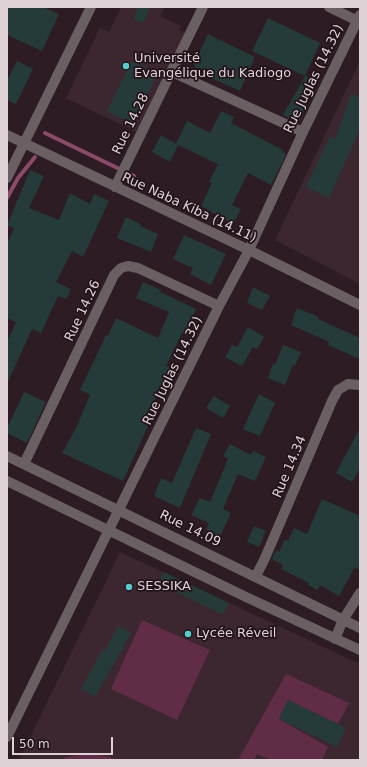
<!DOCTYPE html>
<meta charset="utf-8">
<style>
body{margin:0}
#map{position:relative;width:367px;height:767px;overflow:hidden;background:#2d1c24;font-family:"DejaVu Sans",sans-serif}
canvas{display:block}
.frame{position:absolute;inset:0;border:8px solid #ded2d7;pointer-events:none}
.scale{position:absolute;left:12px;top:737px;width:101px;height:18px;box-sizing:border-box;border:2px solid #ded2d7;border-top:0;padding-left:5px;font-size:12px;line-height:14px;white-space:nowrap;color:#ded2d7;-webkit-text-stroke:3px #23131a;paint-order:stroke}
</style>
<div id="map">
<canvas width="367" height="767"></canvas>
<div class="frame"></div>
<div class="scale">50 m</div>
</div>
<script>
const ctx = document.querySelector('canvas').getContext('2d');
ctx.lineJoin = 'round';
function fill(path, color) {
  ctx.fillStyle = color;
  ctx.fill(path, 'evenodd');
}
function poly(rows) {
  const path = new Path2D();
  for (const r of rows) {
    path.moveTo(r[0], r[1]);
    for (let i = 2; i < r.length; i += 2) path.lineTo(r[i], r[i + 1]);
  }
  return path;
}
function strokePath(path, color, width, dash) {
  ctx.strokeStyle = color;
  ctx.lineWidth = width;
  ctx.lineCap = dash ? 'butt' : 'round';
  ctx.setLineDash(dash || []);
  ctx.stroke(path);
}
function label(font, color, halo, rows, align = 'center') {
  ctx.font = font + ' "DejaVu Sans",sans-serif';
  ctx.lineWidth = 3.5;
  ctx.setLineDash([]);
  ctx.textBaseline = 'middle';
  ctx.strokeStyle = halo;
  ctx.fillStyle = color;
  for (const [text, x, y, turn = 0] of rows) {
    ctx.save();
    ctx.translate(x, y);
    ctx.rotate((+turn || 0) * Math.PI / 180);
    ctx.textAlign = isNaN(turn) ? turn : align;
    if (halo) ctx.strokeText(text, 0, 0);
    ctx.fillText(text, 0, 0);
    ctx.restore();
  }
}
fill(poly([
 [121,7,165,7,160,16,181,26,179,30,187,34,138,133,66,98,100,28,109,32],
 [360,61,360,284,275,240],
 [120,552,360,664,359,760,19,760]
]), '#3c2630');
fill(poly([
 [142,620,210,650,177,720,111,689],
 [286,674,349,703,338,724,288,700,279,719,328,747,322,760,272,760,257,754,254,760,238,760],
 [89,753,110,757,114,760,61,760,67,757]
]), '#612c46');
strokePath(poly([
 [45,133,134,176],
 [7,198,18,178,35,157]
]), '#8b4a69', 4);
fill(poly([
 [7,7,43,7,59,14,42,51,7,35],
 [138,7,150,7,143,23,133,19],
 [268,18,320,43,305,76,252,51],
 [208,34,255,57,240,91,196,71,194,64],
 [17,61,33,69,16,104,7,100,7,81],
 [132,61,158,73,133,124,107,111],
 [305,76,317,80,300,120,296,122,283,115],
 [351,94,360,97,360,129,329,198,306,187,330,136,335,139],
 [221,111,234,117,231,123,281,149,286,155,271,185,248,173,232,205,241,209,233,224,201,206,212,183,209,182,218,164,176,144,187,121,210,133],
 [161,135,178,145,170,162,152,152],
 [30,170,44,176,29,208,59,220,70,193,90,204,94,194,109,201,83,257,72,251,56,282,71,289,66,299,58,296,41,333,32,329,7,384,7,342,16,322,7,318,7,244,14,228,7,225],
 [126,217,141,224,140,226,158,234,151,252,117,238],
 [184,235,226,254,211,285,190,274,193,268,173,259],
 [143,282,161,290,160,292,196,309,185,334,182,333,166,366,171,368,159,389,145,424,148,426,123,481,62,453,76,428,90,395,80,390,106,335,108,336,116,318,158,338,169,312,136,298],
 [253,287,270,296,262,310,247,303],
 [297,308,319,317,318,319,360,338,360,359,328,345,329,342,291,325],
 [248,327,264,337,257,349,253,347,242,366,225,357,232,345,237,347],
 [283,345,301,352,295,366,293,365,285,385,268,378,273,364,275,365],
 [24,392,46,402,27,443,7,433,7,428],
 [259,394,275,403,260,436,243,429],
 [214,396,230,406,223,418,206,408],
 [196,428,211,434,180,508,154,496,161,478,172,483],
 [360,428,360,468,352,482,336,473],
 [230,444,251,455,253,451,266,457,255,481,238,474,223,509,231,513,220,537,206,530,209,523,191,515,200,498,210,502,228,459,223,456],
 [322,499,360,516,360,570,355,567,339,596,320,585,318,590,308,585,309,583,281,569,283,565,272,559,276,550,279,552,285,539,288,541,294,528,307,534],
 [254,526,266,531,259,547,247,542],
 [164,572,229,603,223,615,158,583],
 [118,626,131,633,95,697,81,689,102,650,104,652],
 [288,700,346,728,337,747,279,719]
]), '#243b3a');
strokePath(poly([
 [329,7,360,22],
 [172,72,303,132],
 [7,135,249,250,360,305],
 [7,178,91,7],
 [115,187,203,7],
 [7,456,360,628],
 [24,464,114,275,121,268,128,266,138,268,219,306],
 [7,481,246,597,360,650],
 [256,576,265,558,332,401,338,390,348,384,360,385],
 [335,639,343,620,360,593],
 [7,737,219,306,249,250,303,132,360,15]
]), '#6a6064', 10);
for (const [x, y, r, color] of [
 [126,66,4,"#53cdcb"],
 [129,587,4,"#53cdcb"],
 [188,634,4,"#53cdcb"]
]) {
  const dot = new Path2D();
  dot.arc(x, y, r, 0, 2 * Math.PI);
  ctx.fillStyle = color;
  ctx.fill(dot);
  strokePath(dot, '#23131a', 1.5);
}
label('13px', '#ded2d7', '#23131a', [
 ["Université",134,59],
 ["Evangélique du Kadiogo",134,74],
 ["SESSIKA",137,587],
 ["Lycée Réveil",196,634]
], 'left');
label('13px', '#ded2d7', '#23131a', [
 ["Rue Juglas (14.32)",314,79,-64],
 ["Rue 14.28",131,124,-64],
 ["Rue Naba Kiba (14.11)",189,208,25],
 ["Rue 14.26",83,311,-65],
 ["Rue Juglas (14.32)",173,371,-64],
 ["Rue 14.34",290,467,-67],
 ["Rue 14.09",190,529,26]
]);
</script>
